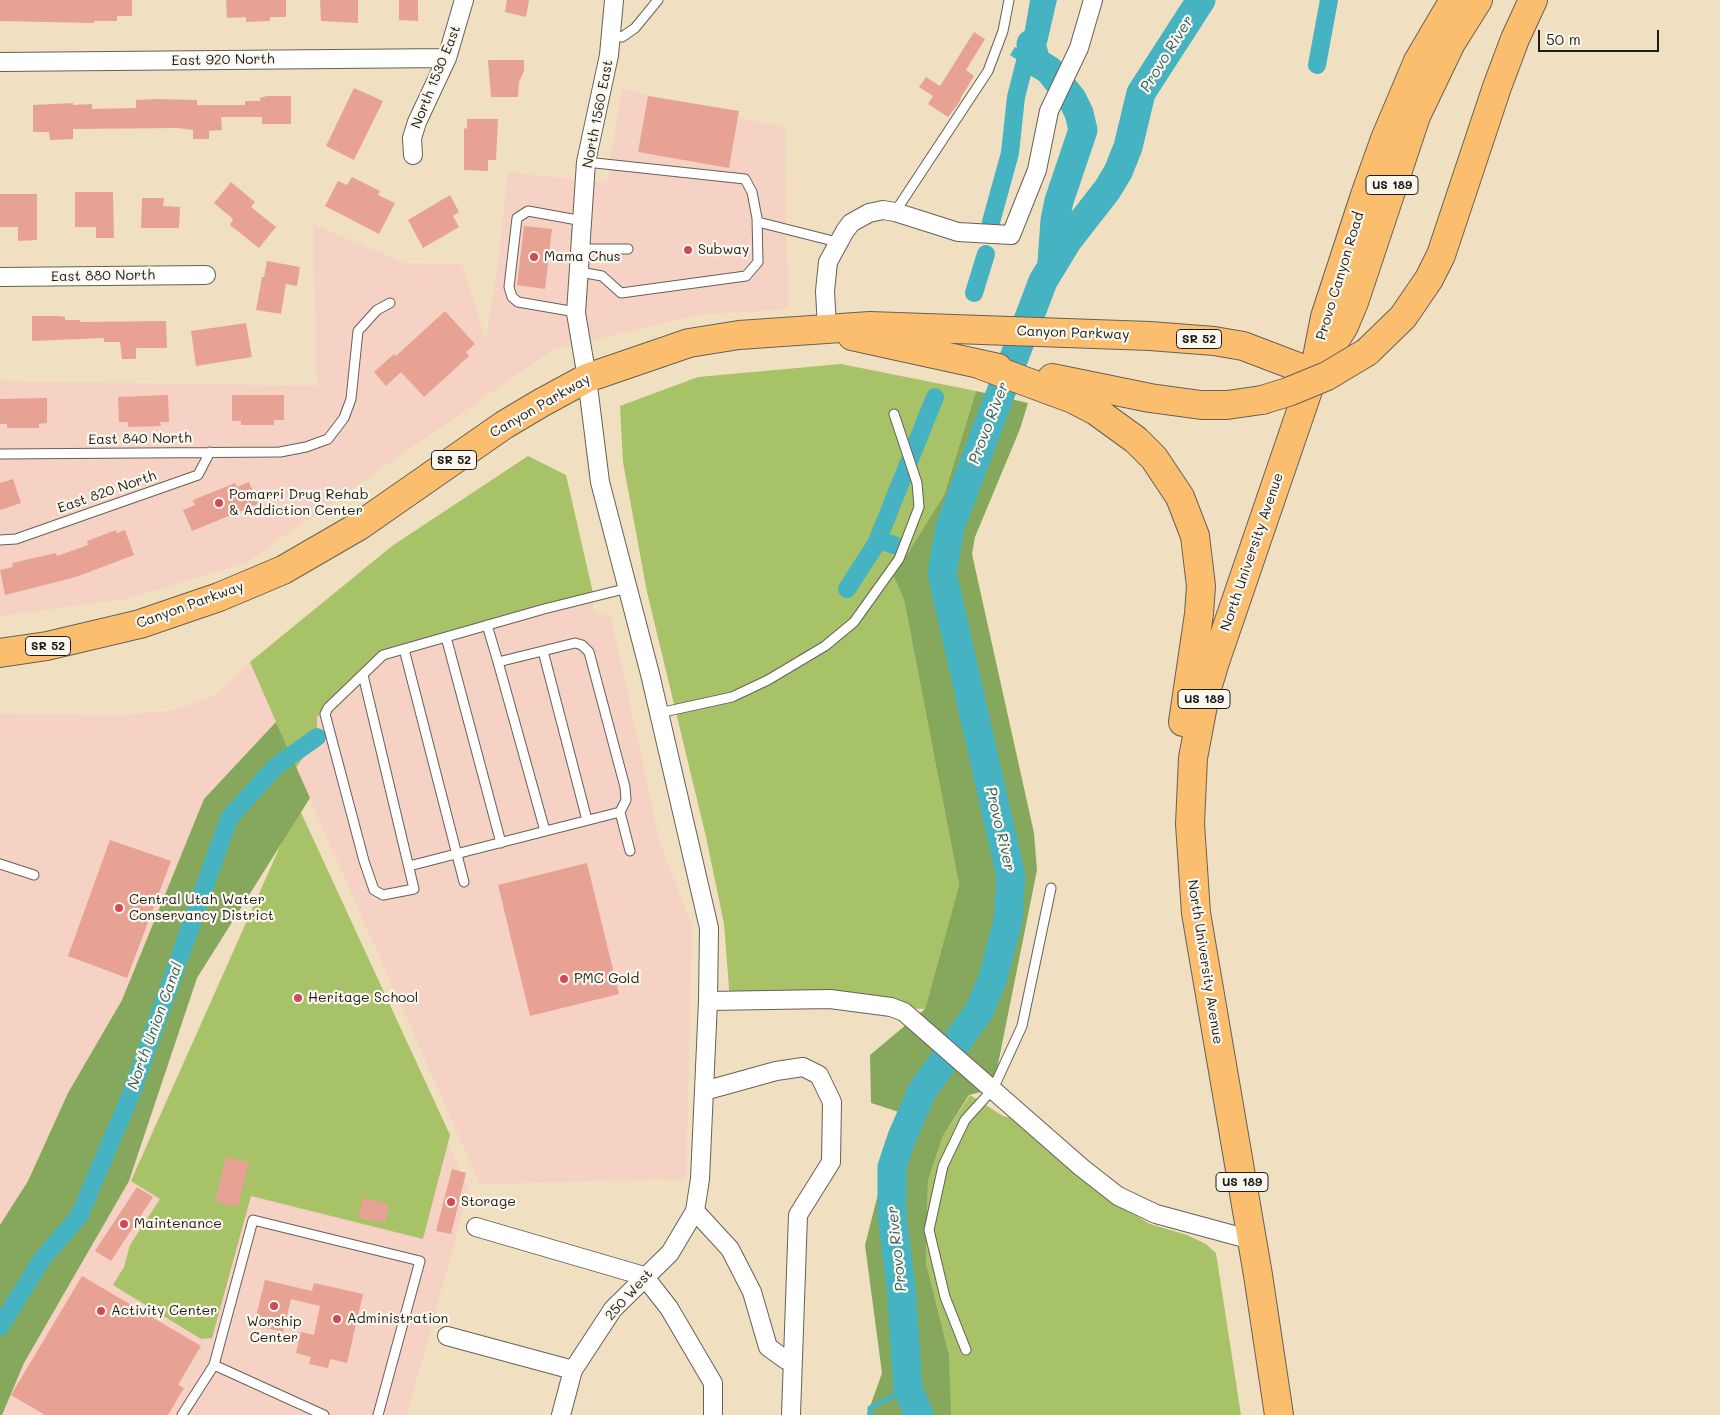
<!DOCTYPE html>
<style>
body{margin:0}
#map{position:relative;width:1720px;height:1415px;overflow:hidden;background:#f0e0c1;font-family:Mali,sans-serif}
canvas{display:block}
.scale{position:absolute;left:1538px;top:30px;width:121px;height:22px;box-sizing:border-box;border:2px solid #1c1c1c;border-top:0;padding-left:6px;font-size:15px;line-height:18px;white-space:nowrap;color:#1c1c1c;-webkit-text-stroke:4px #fbf7ec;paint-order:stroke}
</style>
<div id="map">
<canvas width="1720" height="1415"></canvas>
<div class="scale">50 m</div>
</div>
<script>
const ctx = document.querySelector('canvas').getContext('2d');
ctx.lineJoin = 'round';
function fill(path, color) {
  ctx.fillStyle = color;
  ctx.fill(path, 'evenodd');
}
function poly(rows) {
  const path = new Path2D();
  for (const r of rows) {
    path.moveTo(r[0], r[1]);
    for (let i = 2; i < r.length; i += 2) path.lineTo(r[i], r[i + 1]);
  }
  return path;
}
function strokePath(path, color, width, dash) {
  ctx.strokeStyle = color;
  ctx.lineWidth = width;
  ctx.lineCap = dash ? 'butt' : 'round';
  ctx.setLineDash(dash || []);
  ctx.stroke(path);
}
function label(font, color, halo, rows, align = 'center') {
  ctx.font = font + ' Mali,sans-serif';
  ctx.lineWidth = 4.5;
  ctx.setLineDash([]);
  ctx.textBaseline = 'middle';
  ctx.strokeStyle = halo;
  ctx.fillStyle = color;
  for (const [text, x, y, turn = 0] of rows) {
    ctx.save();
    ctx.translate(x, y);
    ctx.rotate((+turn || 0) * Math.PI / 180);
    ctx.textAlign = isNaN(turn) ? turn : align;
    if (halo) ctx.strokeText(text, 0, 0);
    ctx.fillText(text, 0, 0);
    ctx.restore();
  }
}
fill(poly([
 [622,89,785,128,788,309,697,315,554,349,245,563,126,599,0,616,0,381,317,386,313,224,403,263,462,264,486,341,499,256,508,172,607,183],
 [593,593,594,612,611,617,660,843,692,926,686,1179,480,1184,296,768,176,932,122,1000,68,1093,28,1181,0,1225,0,714,127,715,175,710,215,695,250,662,296,767,317,737,317,717,382,654],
 [299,816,469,1190,407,1415,2,1415,24,1363,129,1180]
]), '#f5d2c3');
fill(poly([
 [841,364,976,391,944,495,895,576,904,600,959,885,925,1009,730,1001,724,924,706,837,647,592,623,462,620,406,698,377],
 [528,456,566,475,593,593,382,654,317,717,317,737,296,768,250,662,392,546],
 [298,806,450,1135,423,1239,251,1196,212,1338,201,1339,113,1285,124,1267,130,1245,160,1199,131,1181],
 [970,1095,1003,1116,1013,1118,1103,1196,1150,1224,1187,1235,1206,1244,1216,1253,1241,1415,950,1415,949,1354,926,1263,928,1181,943,1136]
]), '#a8c268');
fill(poly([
 [976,391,1028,403,1020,429,975,537,972,554,1034,833,1037,870,993,1089,969,1095,943,1136,928,1181,926,1263,949,1354,951,1415,867,1415,882,1373,865,1245,899,1112,871,1103,870,1055,925,1009,959,885,904,600,894,576,944,495],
 [276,722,310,798,197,978,129,1181,24,1363,2,1415,0,1415,0,1225,28,1181,68,1093,122,1000,204,799]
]), '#86a85c');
fill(poly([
 [1030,0,1057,0,1047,43,1027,77,1024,77,1023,80,1015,80,1017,64,1016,59,1010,55,1015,47,1018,48,1023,41]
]), '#46b3c2');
strokePath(poly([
 [870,1415,870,1408,908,1389]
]), '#46b3c2', 5);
strokePath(poly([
 [1317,65,1329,0],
 [991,222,1010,153,1016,97,1026,58],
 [974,293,986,254],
 [876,544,882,541,897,546],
 [847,589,876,544,935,397],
 [0,1327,42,1259,79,1216,130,1097,229,818,276,766,317,737]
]), '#46b3c2', 18);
strokePath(poly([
 [1031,44,1036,62,1049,70,1072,99,1079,113,1083,130,1059,201,1055,220,1052,262],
 [919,1415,908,1389,901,1287,892,1216,892,1167,902,1137,922,1091,979,1011,992,981,1008,921,1011,877,942,573,950,527,1043,281,1068,240,1107,190,1118,172,1128,147,1141,93,1201,0]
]), '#46b3c2', 29);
fill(poly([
 [0,0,132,0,132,16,117,16,117,21,94,21,94,23,0,21],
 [226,0,286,0,286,17,270,17,270,21,246,22,246,17,227,18],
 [320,0,358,0,358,23,321,21],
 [399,0,418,0,418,21,399,20],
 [507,0,529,0,526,17,505,12],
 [974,32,985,39,966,70,974,76,960,99,961,100,948,117,928,104,933,96,919,87,926,77,940,86],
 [488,60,524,60,524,71,519,82,518,97,491,97],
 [354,88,383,101,354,160,326,146],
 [267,96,291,96,291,124,262,124,262,117,221,117,222,130,209,131,209,139,193,139,193,130,178,128,73,129,73,139,50,140,49,132,33,132,33,105,73,103,73,105,92,104,92,109,136,108,136,100,155,99,197,100,197,105,245,105,245,101,260,101,260,98],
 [648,96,739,111,729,168,638,152],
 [467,119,498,119,496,160,488,160,488,171,464,170,464,128,467,129],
 [352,177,380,191,378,195,395,203,379,234,325,206,338,181,347,185],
 [231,182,255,202,251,207,276,227,259,248,230,225,233,219,214,203],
 [75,192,113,192,114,238,96,238,96,227,75,227],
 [0,194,37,194,37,240,18,241,18,227,0,227],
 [450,195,459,212,453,216,459,227,423,248,408,220],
 [142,198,164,198,163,206,180,207,179,228,141,228],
 [524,226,552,229,545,289,517,285],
 [267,261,300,267,297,286,286,284,281,314,256,310,262,277,264,277],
 [445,311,475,344,466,352,469,356,424,397,401,372,386,386,374,372,394,354,396,356],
 [32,316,59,316,65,317,65,320,80,320,80,322,166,321,167,348,136,348,136,359,122,359,120,342,104,342,104,338,32,341],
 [246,323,252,357,196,366,191,331],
 [168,395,169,422,160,422,161,426,128,427,128,422,119,422,118,397],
 [232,395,284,395,284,420,274,420,274,425,241,425,241,421,232,421],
 [47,398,47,423,39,424,39,428,7,428,7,424,0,424,0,399],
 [13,479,21,503,0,510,0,483],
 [249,482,258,504,192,531,183,510,195,505,193,500,235,483,237,487],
 [116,530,117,533,125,530,134,555,76,577,5,595,0,570,13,567,12,563,56,553,57,556,88,545,87,541],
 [110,840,171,861,127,978,68,956],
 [587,863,619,994,530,1016,498,885],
 [226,1157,249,1162,238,1207,215,1201],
 [452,1169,466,1173,451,1234,436,1231],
 [137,1187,153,1197,111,1261,95,1251],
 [363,1198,389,1204,385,1223,358,1218],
 [82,1276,201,1346,178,1385,184,1388,168,1415,45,1415,11,1395],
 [265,1280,312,1291,314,1283,363,1294,347,1363,330,1359,328,1368,309,1364,311,1357,296,1353,301,1332,314,1335,320,1306,291,1299,283,1332,254,1325]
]), '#e7a294');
const lane = poly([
 [611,35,622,37,635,28,658,0],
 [895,212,988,71,1003,31,1009,0],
 [758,222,837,242],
 [582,249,628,249],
 [580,272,602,276,621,293,746,276,758,262,757,218,752,192,745,179,586,162],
 [576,312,518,302,512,297,509,287,517,218,528,211,583,221],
 [0,454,280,452,306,447,328,439,344,418,351,399,358,331,377,310,390,303],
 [0,540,16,539,198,475,210,452],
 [487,625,498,662,575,643,582,645,589,652,625,787,626,800,620,812],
 [446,637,501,843],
 [404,649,464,882],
 [543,651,587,820],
 [498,662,545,831],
 [363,675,414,889,383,895,374,890,364,861,325,714,328,708,383,655,544,609,628,588],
 [659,713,732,697,768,680,825,646,854,622,899,559,919,507,917,483,894,414],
 [0,864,34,875],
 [409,866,620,812,630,851],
 [966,1350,945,1297,929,1230,943,1166,965,1120,993,1089,1022,1026,1051,888],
 [214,1365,253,1220,420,1261,378,1415],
 [182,1415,214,1365,324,1415]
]);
const street = poly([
 [0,62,447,58],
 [413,155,412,138,417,122,447,58,464,0],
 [0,277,206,275],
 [827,328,825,291,828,262,845,231,851,223,869,213,883,210,895,212,958,232,1011,235,1037,170,1049,111,1079,48,1093,0],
 [708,1001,830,999,891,1007,904,1012,1081,1167,1118,1196,1156,1214,1252,1240],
 [704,1091,776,1071,803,1067,819,1075,832,1102,831,1162,798,1215,791,1415],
 [695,1211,730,1249,752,1292,768,1347,786,1360,793,1360],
 [476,1227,644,1276,669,1308,713,1383,713,1415],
 [447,1336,573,1370],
 [561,1415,573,1370,613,1309,670,1253,695,1211,700,1179,708,1001,709,928,650,674,600,482,587,378,576,313,586,162,609,55,614,0]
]);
const highway = poly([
 [852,336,998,368],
 [1367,352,1403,317,1429,279,1441,255,1497,87,1515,39,1533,0],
 [1322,361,1344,326,1354,302,1416,116,1451,43,1478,0],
 [981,365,1073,399,1096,411,1136,440,1154,458,1180,497,1195,536,1201,586,1199,614,1183,722],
 [1052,378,1150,398,1201,405,1227,405,1262,400],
 [0,653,47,646,140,624,219,597,283,570,359,526,504,425,541,403,587,378,689,343,739,335,870,326,1150,336,1214,341,1243,346,1314,373],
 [1279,1415,1258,1275,1196,913,1190,824,1193,758,1205,695,1215,662,1314,373,1325,317,1365,195,1385,139,1418,61,1454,0]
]);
strokePath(lane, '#666156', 11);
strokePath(street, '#666156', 20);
strokePath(highway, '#666156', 30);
strokePath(lane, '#fff', 9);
strokePath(street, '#fff', 18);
strokePath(highway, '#fbbe6e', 28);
const highwayBridge = poly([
 [1262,400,1288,392,1327,376,1367,352]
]);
strokePath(highwayBridge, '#666156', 30, []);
strokePath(highwayBridge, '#fbbe6e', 28);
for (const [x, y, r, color] of [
 [688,250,5,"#d1495b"],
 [534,257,5,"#d1495b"],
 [219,503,5,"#d1495b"],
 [119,908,5,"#d1495b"],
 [564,979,5,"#d1495b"],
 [298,998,5,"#d1495b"],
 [451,1202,5,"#d1495b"],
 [124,1224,5,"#d1495b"],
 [274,1306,5,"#d1495b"],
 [101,1311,5,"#d1495b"],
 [337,1319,5,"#d1495b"]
]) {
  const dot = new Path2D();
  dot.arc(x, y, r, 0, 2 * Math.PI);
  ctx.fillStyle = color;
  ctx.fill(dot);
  strokePath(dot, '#fbf7ec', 2);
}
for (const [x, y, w] of [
 [1392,185,52],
 [1199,339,45],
 [454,460,45],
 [48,646,45],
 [1204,699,52],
 [1242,1182,52]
]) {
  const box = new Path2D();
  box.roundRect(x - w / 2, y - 9.5, w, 19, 4);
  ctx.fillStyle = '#fbf7ec';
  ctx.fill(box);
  strokePath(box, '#1c1c1c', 1);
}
label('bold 12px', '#1c1c1c', null, [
 ["US 189",1392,185],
 ["SR 52",1199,339],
 ["SR 52",454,460],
 ["SR 52",48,646],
 ["US 189",1204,699],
 ["US 189",1242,1182]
]);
label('14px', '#1c1c1c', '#fbf7ec', [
 ["East 920 North",223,60,-1],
 ["North 1530 East",436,77,-68],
 ["North 1560 East",598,114,-79],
 ["East 880 North",103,276,-1],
 ["Provo Canyon Road",1340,276,-73],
 ["Canyon Parkway",1073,333,2],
 ["Canyon Parkway",540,406,-30],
 ["East 840 North",140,439,-1],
 ["East 820 North",107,492,-19],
 ["North University Avenue",1252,552,-71],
 ["Canyon Parkway",190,605,-20],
 ["North University Avenue",1205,962,81],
 ["250 West",629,1295,-48]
]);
label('14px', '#1c1c1c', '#fbf7ec', [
 ["Subway",698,250],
 ["Mama Chus",544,257],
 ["Pomarri Drug Rehab",229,495],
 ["& Addiction Center",229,511],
 ["Central Utah Water",129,900],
 ["Conservancy District",129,916],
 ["PMC Gold",574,979],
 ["Heritage School",308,998],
 ["Storage",461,1202],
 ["Maintenance",134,1224],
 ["Activity Center",111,1311],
 ["Administration",347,1319],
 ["Worship",274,1322,"center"],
 ["Center",274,1338,"center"]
], 'left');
label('italic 15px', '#2f6067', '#fbf7ec', [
 ["Provo River",1167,54,-58],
 ["Provo River",989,423,-69],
 ["Provo River",1000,829,77],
 ["North Union Canal",155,1026,-70],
 ["Provo River",897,1249,-96]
]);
</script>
